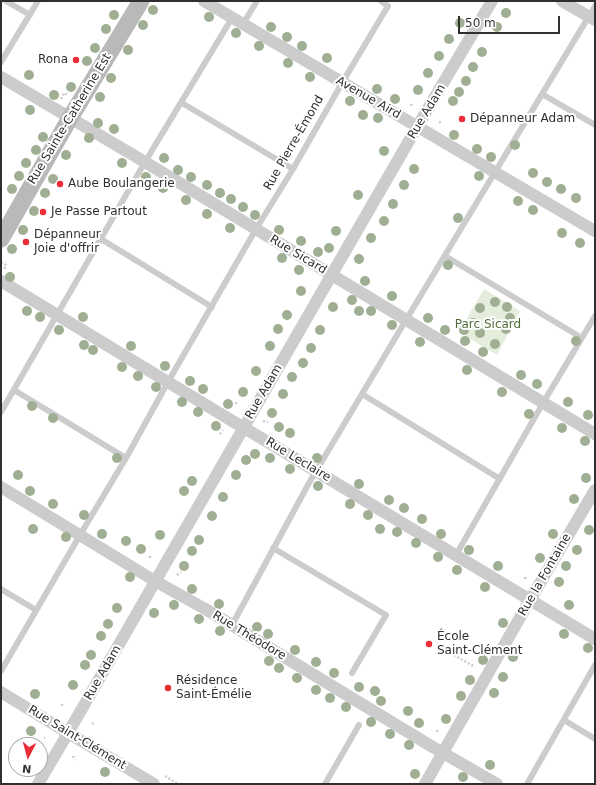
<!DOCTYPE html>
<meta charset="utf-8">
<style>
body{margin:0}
#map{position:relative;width:596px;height:785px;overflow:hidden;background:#fff;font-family:"DejaVu Sans",sans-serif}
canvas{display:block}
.frame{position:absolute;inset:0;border:2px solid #2f2f2f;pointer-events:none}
.north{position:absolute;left:8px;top:737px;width:40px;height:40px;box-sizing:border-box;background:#fff;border:1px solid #acacac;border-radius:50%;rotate:186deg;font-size:11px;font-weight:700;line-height:16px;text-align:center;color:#2f2f2f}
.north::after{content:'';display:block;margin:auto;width:14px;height:18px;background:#eb2c39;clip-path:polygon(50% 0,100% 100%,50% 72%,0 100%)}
.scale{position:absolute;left:458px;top:16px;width:102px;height:18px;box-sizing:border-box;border:2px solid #2f2f2f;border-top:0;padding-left:5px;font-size:12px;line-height:14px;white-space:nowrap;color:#2f2f2f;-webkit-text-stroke:3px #fff;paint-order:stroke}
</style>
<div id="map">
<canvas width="596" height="785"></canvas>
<div class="frame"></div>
<div class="north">N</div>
<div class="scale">50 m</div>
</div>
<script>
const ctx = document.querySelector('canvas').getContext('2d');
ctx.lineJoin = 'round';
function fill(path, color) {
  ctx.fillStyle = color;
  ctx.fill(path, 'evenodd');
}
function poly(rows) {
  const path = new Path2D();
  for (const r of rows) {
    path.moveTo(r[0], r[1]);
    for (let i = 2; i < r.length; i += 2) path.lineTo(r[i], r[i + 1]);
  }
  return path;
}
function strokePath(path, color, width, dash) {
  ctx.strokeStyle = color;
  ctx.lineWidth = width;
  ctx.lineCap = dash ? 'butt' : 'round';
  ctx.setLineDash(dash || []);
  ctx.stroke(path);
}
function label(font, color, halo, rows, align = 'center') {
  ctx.font = font + ' "DejaVu Sans",sans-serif';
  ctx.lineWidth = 4;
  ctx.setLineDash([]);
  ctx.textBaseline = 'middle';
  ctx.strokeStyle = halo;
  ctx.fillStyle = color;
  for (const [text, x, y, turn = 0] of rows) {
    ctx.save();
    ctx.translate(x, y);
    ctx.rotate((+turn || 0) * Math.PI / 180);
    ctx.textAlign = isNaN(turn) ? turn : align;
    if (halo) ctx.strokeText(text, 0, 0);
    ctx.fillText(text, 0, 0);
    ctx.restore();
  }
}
fill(poly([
 [484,289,520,311,497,355,459,332]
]), '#e5eddd');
strokePath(poly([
 [61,99,64,93,68,95],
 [411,104,412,106],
 [439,122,442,123],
 [1,262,6,265,4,270],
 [236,402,236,406],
 [263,421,268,422],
 [220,434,223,430],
 [150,556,150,558],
 [177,575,181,572],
 [525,577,526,581],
 [454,655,475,667],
 [62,704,62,706],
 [92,724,94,723],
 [437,730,438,734],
 [44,738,45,738],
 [73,756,75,760],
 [165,776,178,784]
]), '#ccc', 2.5, [2, 2]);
strokePath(poly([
 [6,1,30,15],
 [243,24,257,1],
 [1,62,38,1],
 [542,94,595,125],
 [182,103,293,169],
 [101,239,212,307],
 [445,256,582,338],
 [14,390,126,458],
 [362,394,500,479],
 [1,412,145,162,232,18],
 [273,548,386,615,352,673],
 [456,555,543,403,595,316],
 [1,589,36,610],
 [232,625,309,483,406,320,595,6],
 [1,671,80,535,126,458,168,382,256,229,293,169,342,83,388,6,381,1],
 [564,720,595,739],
 [325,784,359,725],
 [527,784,595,665]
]), '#ccc', 6);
strokePath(poly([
 [204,1,595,231],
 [562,1,595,20],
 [1,77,145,162,595,434],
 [1,281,229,419,256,435,595,639],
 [1,487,155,581,207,610,431,746,497,784],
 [1,692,68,733,154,784],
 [38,784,68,733,339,262,417,127,492,1],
 [425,784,530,600,595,490]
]), '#ccc', 12);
strokePath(poly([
 [1,239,70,118,141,1]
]), '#b9b9b9', 17);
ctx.fillStyle = '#a0af93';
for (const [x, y] of [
 [153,10],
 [506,13],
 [114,15],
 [209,17],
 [460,23],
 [143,25],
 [271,27],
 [497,27],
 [106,29],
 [236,33],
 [287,37],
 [449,39],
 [259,46],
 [302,46],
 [95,48],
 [128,50],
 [482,52],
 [439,56],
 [327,58],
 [87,61],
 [288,63],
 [473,67],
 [428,73],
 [29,75],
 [310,77],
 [111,78],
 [466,81],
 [71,87],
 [377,89],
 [418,90],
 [459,92],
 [54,95],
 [100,97],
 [395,99],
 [350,101],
 [453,101],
 [30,110],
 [363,115],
 [378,118],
 [98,123],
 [114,129],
 [454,135],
 [43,137],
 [89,138],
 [515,145],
 [477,149],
 [36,150],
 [384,151],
 [66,155],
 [491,157],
 [164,158],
 [26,163],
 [122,163],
 [414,169],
 [178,170],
 [533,173],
 [19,176],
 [479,176],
 [146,177],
 [191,177],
 [53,179],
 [547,182],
 [207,185],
 [404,185],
 [163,188],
 [12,189],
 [561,189],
 [45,193],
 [220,193],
 [358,195],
 [576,198],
 [231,199],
 [186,200],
 [518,201],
 [393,204],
 [243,207],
 [533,210],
 [34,211],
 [207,214],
 [255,215],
 [458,218],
 [384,221],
 [230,228],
 [23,230],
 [279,230],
 [336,231],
 [562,233],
 [371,238],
 [301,241],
 [580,243],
 [329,248],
 [12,249],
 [318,252],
 [282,258],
 [359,259],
 [448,265],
 [299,270],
 [10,277],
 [365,281],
 [301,291],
 [392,296],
 [352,300],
 [495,302],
 [333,307],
 [507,307],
 [480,308],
 [27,311],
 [359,311],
 [371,311],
 [287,315],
 [40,317],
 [83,317],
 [428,318],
 [510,318],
 [473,323],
 [392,325],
 [278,329],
 [506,329],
 [59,330],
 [320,330],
 [445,330],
 [464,330],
 [480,333],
 [465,341],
 [576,341],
 [420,342],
 [495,344],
 [84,345],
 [131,346],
 [270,346],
 [311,348],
 [93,350],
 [483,352],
 [303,363],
 [165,366],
 [122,367],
 [467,370],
 [256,371],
 [521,375],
 [138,376],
 [292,377],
 [190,381],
 [537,384],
 [156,387],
 [203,389],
 [243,392],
 [502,392],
 [283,394],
 [182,402],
 [568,402],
 [228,404],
 [32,406],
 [198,412],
 [272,413],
 [529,414],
 [588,415],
 [53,418],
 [216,426],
 [279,427],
 [562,428],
 [290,433],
 [585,441],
 [255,454],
 [117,458],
 [270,458],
 [317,458],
 [246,460],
 [290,469],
 [18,475],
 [236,475],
 [586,478],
 [192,481],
 [359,484],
 [318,486],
 [30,491],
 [184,491],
 [223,497],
 [574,499],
 [389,500],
 [53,504],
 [350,504],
 [404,508],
 [84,515],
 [368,515],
 [212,516],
 [422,519],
 [33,529],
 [380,529],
 [589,530],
 [397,532],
 [102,534],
 [441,534],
 [553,534],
 [160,535],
 [66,537],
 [199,540],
 [126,541],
 [416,543],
 [141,549],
 [469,550],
 [577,550],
 [192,551],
 [438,557],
 [540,558],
 [184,566],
 [498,566],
 [566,566],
 [457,570],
 [130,577],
 [559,582],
 [485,587],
 [192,589],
 [219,604],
 [174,605],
 [569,605],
 [117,608],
 [154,613],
 [199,619],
 [503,623],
 [108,624],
 [257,627],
 [220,631],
 [268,634],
 [564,634],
 [101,636],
 [588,648],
 [295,650],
 [91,655],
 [513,657],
 [483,660],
 [269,661],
 [316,662],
 [85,665],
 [279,668],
 [334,673],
 [503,677],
 [297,678],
 [470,680],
 [73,685],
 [359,687],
 [316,690],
 [375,691],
 [494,693],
 [35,694],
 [461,696],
 [330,698],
 [381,701],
 [346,707],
 [408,711],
 [446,719],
 [371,722],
 [419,723],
 [31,731],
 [390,734],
 [409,745],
 [490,765],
 [105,772],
 [415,774],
 [463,777]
]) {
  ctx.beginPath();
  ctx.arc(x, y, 5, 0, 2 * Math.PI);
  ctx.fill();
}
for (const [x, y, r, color] of [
 [76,60,4,"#eb2c39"],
 [462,119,4,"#eb2c39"],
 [60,184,4,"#eb2c39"],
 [43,212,4,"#eb2c39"],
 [26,242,4,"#eb2c39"],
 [429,644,4,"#eb2c39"],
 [168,688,4,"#eb2c39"]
]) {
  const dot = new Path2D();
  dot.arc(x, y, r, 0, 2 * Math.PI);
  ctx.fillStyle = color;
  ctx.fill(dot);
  strokePath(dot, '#fff', 1.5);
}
label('12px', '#2f2f2f', '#fff', [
 ["Rona",68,60,"right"],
 ["Dépanneur Adam",470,119],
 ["Aube Boulangerie",68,184],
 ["Je Passe Partout",51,212],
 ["Dépanneur",34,235],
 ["Joie d'offrir",34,249],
 ["École",437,637],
 ["Saint-Clément",437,651],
 ["Résidence",176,681],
 ["Saint-Émélie",176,695]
], 'left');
label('12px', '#2f2f2f', '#fff', [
 ["Avenue Aird",368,98,30],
 ["Rue Adam",427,112,-59],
 ["Rue Sainte-Catherine Est",70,119,-59],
 ["Rue Pierre-Émond",294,143,-60],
 ["Rue Sicard",298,255,31],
 ["Rue Adam",264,392,-60],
 ["Rue Leclaire",298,460,31],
 ["Rue la Fontaine",545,575,-60],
 ["Rue Théodore",249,636,31],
 ["Rue Adam",103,673,-60],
 ["Rue Saint-Clément",77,738,31]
]);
label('12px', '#526d3b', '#fff', [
 ["Parc Sicard",488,325]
]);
</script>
